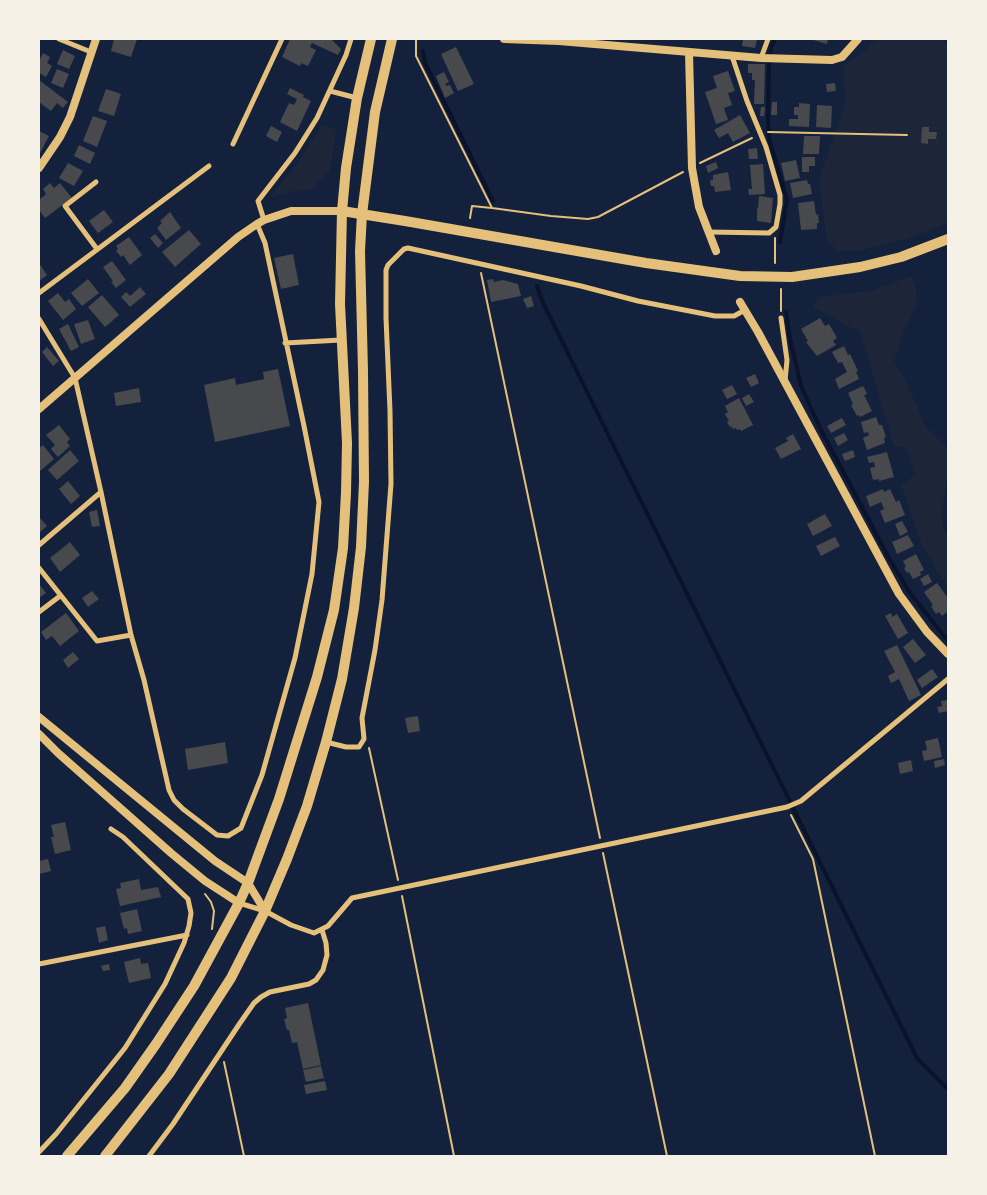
<!DOCTYPE html>
<style>
body{margin:0}
#map{position:relative;width:987px;height:1195px;overflow:hidden;background:#14213d;font-family:"Sofia Sans Condensed",sans-serif}
canvas{display:block}
.frame{position:absolute;inset:0;border:40px solid #f6f1e7;pointer-events:none}
</style>
<div id="map">
<canvas width="987" height="1195"></canvas>
<div class="frame"></div>
</div>
<script>
const ctx = document.querySelector('canvas').getContext('2d');
ctx.lineJoin = 'round';
function fill(path, color) {
  ctx.fillStyle = color;
  ctx.fill(path, 'evenodd');
}
function poly(rows) {
  const path = new Path2D();
  for (const r of rows) {
    path.moveTo(r[0], r[1]);
    for (let i = 2; i < r.length; i += 2) path.lineTo(r[i], r[i + 1]);
  }
  return path;
}
function strokePath(path, color, width, dash) {
  ctx.strokeStyle = color;
  ctx.lineWidth = width;
  ctx.lineCap = dash ? 'butt' : 'round';
  ctx.setLineDash(dash || []);
  ctx.stroke(path);
}
fill(poly([
 [875,39,943,39,948,47,948,222,919,235,860,251,839,251,827,242,819,180,846,101,843,66,865,52],
 [322,126,336,129,330,170,310,190,293,191,270,197,296,165],
 [912,276,916,290,917,304,904,331,894,362,905,379,925,426,948,448,948,472,941,516,944,531,948,535,948,589,922,545,901,485,915,475,907,448,894,446,859,328,852,328,813,307,818,297,870,291]
]), '#1d2539');
strokePath(poly([
 [775,39,771,47,769,65,768,116,769,138,787,200,780,242],
 [423,51,425,63,493,201],
 [537,286,543,303,917,1058,948,1089],
 [786,312,790,339,801,386,821,430,889,558,910,593,948,641]
]), '#0b132b', 4);
fill(poly([
 [114,39,137,39,131,57,111,51],
 [290,39,331,39,341,49,338,55,312,43,310,47,316,50,308,66,301,63,300,66,282,57],
 [743,39,757,39,755,48,742,46],
 [810,39,828,39,827,44],
 [456,47,474,84,458,91,441,54],
 [63,50,75,56,69,69,57,64],
 [43,53,50,57,47,63,52,66,46,77,39,73,39,61],
 [748,64,765,64,764,104,754,104,755,80,752,80,752,73,748,73],
 [57,69,69,74,63,88,51,83],
 [728,71,735,91,728,93,732,105,724,108,728,120,716,124,705,92,717,88,713,76],
 [444,72,449,82,445,84,447,86,450,85,454,93,445,98,436,76],
 [39,80,68,102,63,108,57,103,51,111,39,102],
 [835,83,836,91,827,92,826,84],
 [290,88,304,95,303,97,311,101,297,131,280,122,289,103,294,105,297,99,287,94],
 [106,89,121,94,114,116,98,111],
 [772,102,777,102,777,115,771,115],
 [799,103,810,104,809,127,789,126,789,119,798,119,798,115,794,115,794,107,799,107],
 [817,105,832,106,831,128,816,127],
 [761,107,765,107,764,116,760,116],
 [740,115,750,133,733,142,728,133,719,138,714,130],
 [93,116,107,121,97,147,83,141],
 [271,126,282,132,277,142,266,136],
 [922,127,929,127,929,132,937,132,936,139,928,139,928,144,921,143],
 [39,131,49,136,39,155],
 [804,136,820,136,819,154,803,154],
 [79,145,95,153,90,164,74,156],
 [757,148,758,159,749,159,748,149],
 [802,157,815,157,815,166,809,166,809,172,802,172],
 [796,160,800,178,785,181,781,163],
 [716,162,718,168,708,173,706,166],
 [68,163,83,171,74,186,59,178],
 [763,164,765,194,749,195,748,189,752,189,750,165],
 [728,172,731,190,715,192,714,186,711,186,710,180,713,180,713,175],
 [807,180,808,184,810,184,812,194,793,198,790,183],
 [50,183,54,188,60,183,72,198,45,218,39,210,39,200,46,194,43,189],
 [759,196,773,198,771,223,757,221,757,208,758,209],
 [814,201,816,215,818,214,819,223,817,223,817,229,801,230,798,203],
 [104,210,113,222,98,233,89,221],
 [170,212,181,228,166,240,157,228,162,223,160,221],
 [189,230,201,244,175,267,162,252],
 [155,234,163,243,158,248,150,238],
 [129,237,142,255,130,265,123,255,121,257,116,251,118,249,116,246],
 [293,254,299,285,281,289,274,258],
 [112,261,126,280,116,288,111,282,113,281,103,267],
 [39,263,47,275,39,281],
 [88,279,99,293,82,306,71,293],
 [493,279,494,282,503,280,518,284,521,296,491,302,487,280],
 [140,287,146,294,130,307,121,297,126,292,130,296],
 [58,293,65,302,69,299,76,309,63,320,48,301],
 [102,295,119,315,105,327,88,307],
 [531,296,534,306,527,308,523,299],
 [820,318,825,326,829,324,837,338,833,341,836,345,817,356,806,342,808,341,801,329],
 [88,320,95,339,81,344,74,324],
 [68,324,79,347,71,351,59,329],
 [844,346,848,355,850,354,858,371,856,372,859,379,839,389,835,379,847,372,842,362,838,363,832,352],
 [47,347,59,361,53,366,42,352],
 [278,369,290,426,215,442,204,385,235,378,236,385,264,379,263,372],
 [755,374,759,383,751,387,746,378],
 [732,385,737,394,727,399,722,390],
 [863,386,867,394,864,395,872,411,860,417,859,415,857,416,851,405,853,404,848,393],
 [139,388,141,402,116,406,114,393],
 [749,394,754,402,746,406,742,398],
 [739,398,753,425,741,431,740,429,737,430,736,428,733,429,731,426,730,427,727,422,729,421,725,414,728,412,725,406],
 [876,417,879,425,882,425,886,437,884,438,885,443,867,450,863,438,869,435,868,432,864,433,861,422],
 [842,418,846,425,831,433,827,426],
 [59,425,70,439,67,442,70,446,58,457,51,449,55,445,46,435],
 [844,433,848,440,838,446,834,438],
 [793,434,801,449,781,459,775,448,788,441,786,438],
 [43,445,54,459,40,471,39,448],
 [70,450,79,461,57,480,48,470],
 [853,450,855,457,845,461,842,454],
 [887,452,894,477,879,481,879,479,873,480,870,468,875,467,874,462,869,463,867,457],
 [68,481,80,496,71,504,59,489],
 [883,489,884,492,890,489,896,502,899,500,905,515,885,523,880,511,884,509,881,502,870,507,866,496],
 [97,510,100,526,92,527,89,512],
 [825,514,832,526,813,536,807,524],
 [39,517,47,526,39,533],
 [902,521,908,532,900,536,895,524],
 [908,535,914,546,897,554,892,542],
 [835,537,840,546,821,556,816,546],
 [70,542,80,555,60,572,50,558],
 [916,554,924,570,920,572,921,575,913,579,909,572,907,573,904,568,906,567,903,561],
 [928,574,932,582,924,586,920,579],
 [937,583,948,598,948,611,942,616,939,612,936,614,931,606,933,605,924,592],
 [39,584,46,593,39,598],
 [92,591,99,599,88,607,82,598],
 [66,613,79,631,60,646,52,636,46,640,41,632],
 [891,613,892,617,897,614,908,633,898,639,885,616],
 [913,639,926,655,915,663,903,647],
 [897,645,921,695,909,701,899,679,891,683,888,676,895,672,884,651],
 [73,652,79,659,68,668,63,660],
 [932,669,938,677,922,688,917,680],
 [948,700,948,711,939,713,937,707,942,706,941,701],
 [418,716,420,731,408,733,405,718],
 [938,738,942,757,924,761,922,751,927,750,925,741],
 [225,742,228,763,188,770,185,749],
 [944,759,945,765,935,768,934,761],
 [911,760,913,771,900,774,898,763],
 [65,822,71,850,55,854,51,837,54,837,51,825],
 [48,859,51,871,39,874,39,861],
 [139,879,141,890,158,887,161,897,120,906,116,889,121,888,120,883],
 [137,909,142,931,128,934,127,928,124,929,120,913],
 [105,926,108,940,99,943,96,928],
 [140,958,141,964,148,963,151,978,129,983,124,962],
 [109,964,110,970,103,971,101,966],
 [308,1003,321,1065,303,1069,297,1042,292,1043,289,1030,287,1030,284,1019,287,1018,285,1008],
 [321,1066,324,1078,306,1082,303,1070],
 [325,1081,327,1090,306,1094,304,1085]
]), '#48494c');
strokePath(poly([
 [416,39,416,56,492,208,551,216,588,219,598,217,683,172],
 [768,132,907,135],
 [700,163,752,138],
 [470,218,472,206,492,208],
 [775,263,775,238],
 [481,273,600,838],
 [781,311,781,289],
 [369,748,398,880],
 [791,815,813,859,875,1156],
 [603,853,667,1156],
 [205,894,211,902,214,911,212,929],
 [402,896,454,1156],
 [224,1062,244,1156]
]), '#e5c07b', 2);
strokePath(poly([
 [59,39,91,52],
 [761,58,768,39],
 [330,91,357,98],
 [233,144,282,39],
 [96,182,65,206,97,249],
 [264,220,258,201,295,153,317,118,346,55,351,39],
 [708,232,769,233,776,227,780,204,780,195,766,147,747,101,732,56],
 [39,293,209,166],
 [781,318,787,360,785,381],
 [39,319,75,378,101,492,131,635,144,680,169,790,174,800,183,809,217,835,228,836,241,828,262,775,295,658,312,574,319,502,304,426,265,243,257,224],
 [285,343,341,340],
 [39,545,101,492],
 [39,568,97,641,131,635],
 [39,612,60,596],
 [326,742,346,747,359,747,364,739,362,718,375,650,382,600,391,484,390,411,386,318,386,270,388,265,404,249,408,248,581,286,638,301,715,316,734,316,745,310],
 [239,903,265,911,291,925,314,933,328,926,352,898,787,807,801,801,948,679],
 [39,964,187,935],
 [39,1152,56,1134,125,1048,165,984,184,943,189,926,191,913,188,899,123,837,111,829],
 [149,1156,173,1124,240,1023,254,1003,261,997,270,992,309,984,316,980,323,970,327,955,326,943,322,930]
]), '#e5c07b', 5);
strokePath(poly([
 [504,39,559,41,761,58,832,60,842,57,858,39],
 [689,53,692,168,699,207,716,251],
 [39,168,60,137,70,117,96,39],
 [740,302,758,332,899,594,927,632,948,654],
 [39,409,238,237,257,224,264,220,291,211,342,211],
 [39,717,215,861,248,883,265,911],
 [39,734,58,753,171,853,205,881,239,903]
]), '#e5c07b', 8);
strokePath(poly([
 [342,211,405,221,646,263,740,276,792,277,860,267,901,257,948,239]
]), '#e5c07b', 10);
strokePath(poly([
 [67,1156,125,1088,156,1044,194,986,239,903,248,883,279,799,317,677,334,610,343,548,346,493,347,443,340,304,342,211,346,168,357,98,371,39],
 [105,1156,169,1074,231,978,265,911,287,859,307,806,326,742,342,679,354,608,361,547,364,482,363,371,360,251,362,214,375,112,392,39]
]), '#e5c07b', 10);
</script>
